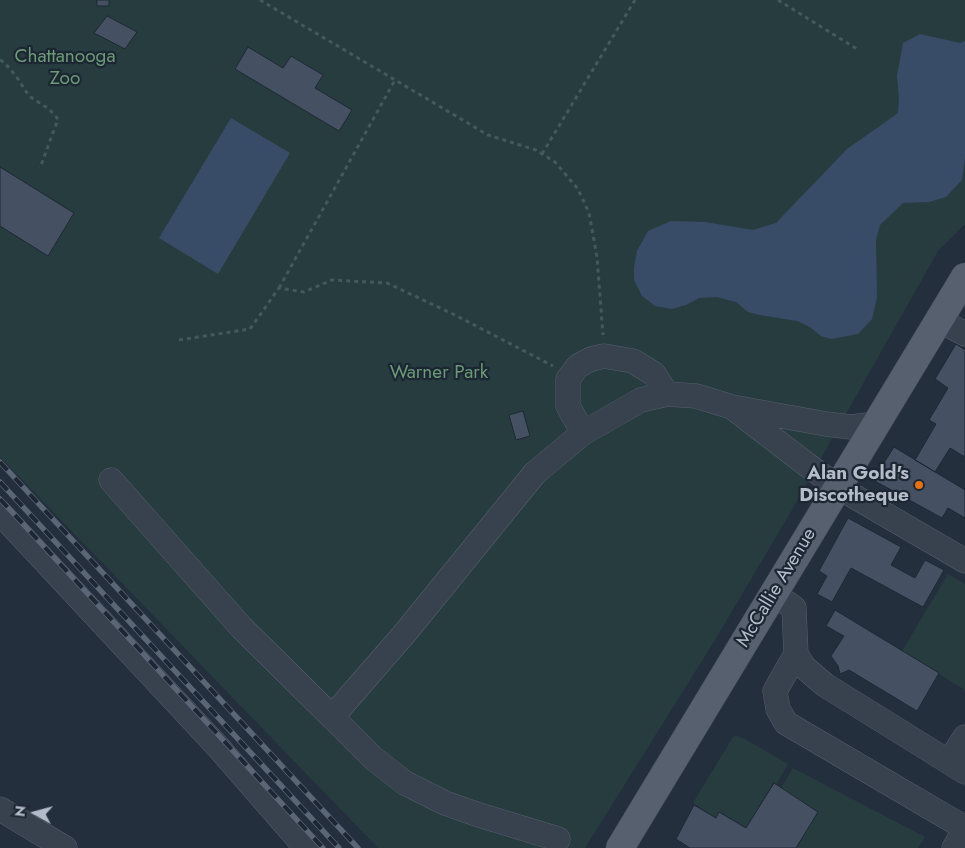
<!DOCTYPE html>
<style>
body{margin:0}
#map{position:relative;width:965px;height:848px;overflow:hidden;background:#242f3e;font-family:Jost,sans-serif}
canvas{display:block}
.north{position:absolute;left:10px;top:788px;width:50px;height:50px;-webkit-text-stroke:4px #1d2633;paint-order:stroke;rotate:277deg;font-size:14px;font-weight:700;line-height:20px;text-align:center;color:#b4bcc9}
.north::after{content:'';display:block;margin:auto;width:18px;height:22px;background:#b4bcc9;clip-path:polygon(50% 0,100% 100%,50% 72%,0 100%)}
</style>
<div id="map">
<canvas width="965" height="848"></canvas>
<div class="north">N</div>
</div>
<script>
const ctx = document.querySelector('canvas').getContext('2d');
ctx.lineJoin = 'round';
function fill(path, color) {
  ctx.fillStyle = color;
  ctx.fill(path, 'evenodd');
}
function poly(rows) {
  const path = new Path2D();
  for (const r of rows) {
    path.moveTo(r[0], r[1]);
    for (let i = 2; i < r.length; i += 2) path.lineTo(r[i], r[i + 1]);
  }
  return path;
}
function strokePath(path, color, width, dash) {
  ctx.strokeStyle = color;
  ctx.lineWidth = width;
  ctx.lineCap = dash ? 'butt' : 'round';
  ctx.setLineDash(dash || []);
  ctx.stroke(path);
}
function label(font, color, halo, rows, align = 'center') {
  ctx.font = font + ' Jost,sans-serif';
  ctx.lineWidth = 4.5;
  ctx.setLineDash([]);
  ctx.textBaseline = 'middle';
  ctx.strokeStyle = halo;
  ctx.fillStyle = color;
  for (const [text, x, y, turn = 0] of rows) {
    ctx.save();
    ctx.translate(x, y);
    ctx.rotate((+turn || 0) * Math.PI / 180);
    ctx.textAlign = isNaN(turn) ? turn : align;
    if (halo) ctx.strokeText(text, 0, 0);
    ctx.fillText(text, 0, 0);
    ctx.restore();
  }
}
fill(poly([
 [0,0,965,0,965,224,938,251,789,515,715,640,585,848,378,848,0,457],
 [948,574,965,584,965,690,902,651],
 [736,736,745,739,788,764,776,785,773,783,746,828,720,812,716,818,693,803,733,737],
 [793,768,925,837,918,848,796,848,818,812,781,788]
]), '#263c3f');
fill(poly([
 [920,34,960,43,965,41,965,157,962,180,946,197,929,202,903,203,880,225,876,240,877,298,872,319,858,334,831,339,821,336,810,327,797,321,760,315,748,312,736,302,717,297,699,298,686,305,672,309,655,306,642,296,634,280,634,267,637,251,648,231,671,221,705,222,753,230,776,223,847,149,898,113,899,98,897,76,903,43],
 [231,118,290,153,218,274,159,238]
]), '#394c67');
const building = poly([
 [97,0,109,0,109,6,97,6,97,0],
 [107,16,137,32,125,49,94,33,107,16],
 [248,47,283,68,291,56,323,75,315,88,352,110,339,131,235,69,248,47],
 [0,167,74,213,48,256,0,226,0,167],
 [956,344,965,350,965,457,950,448,935,472,915,460,936,424,929,420,948,388,935,379,956,344],
 [523,411,530,436,516,440,509,415,523,411],
 [894,447,965,490,965,518,948,508,942,518,873,480,894,447],
 [848,518,901,547,891,565,915,578,925,560,944,570,923,607,851,568,832,602,817,594,827,576,819,571,848,518],
 [835,610,939,673,917,711,849,670,840,674,838,666,831,656,844,636,826,626,835,610],
 [774,783,818,812,796,848,690,848,676,839,694,805,716,818,719,812,746,828,774,783]
]);
fill(building, '#455162');
strokePath(building, '#1f2835', 1);
const minor = poly([
 [939,320,965,334],
 [876,424,851,427,826,424,732,407,806,464,838,487,965,561],
 [583,433,568,406,568,379,578,366,591,359,604,356,633,361,654,374,667,394],
 [111,480,241,627,332,717,405,633,535,473,583,433,641,400,667,394,696,396,732,407],
 [0,513,219,748,306,848],
 [774,594,794,608,796,654,804,667,825,685,949,762],
 [796,654,775,691,778,709,786,723,965,828],
 [332,717,373,758,405,783,445,803,479,815,558,839],
 [965,737,949,762,965,772],
 [0,809,65,848],
 [954,848,965,829]
]);
const major = poly([
 [620,848,965,277]
]);
strokePath(minor, '#565f6c', 25);
strokePath(major, '#414a57', 29);
strokePath(poly([
 [260,0,488,135,536,150,555,162,578,189,589,213,597,257,603,335],
 [778,0,857,49],
 [0,60,4,62,16,76,29,96,49,109,58,119,40,168],
 [542,154,635,0],
 [279,288,395,80],
 [179,340,250,329,279,288,304,292,332,280,387,283,455,315,553,366]
]), '#44595c', 3, [4, 4]);
strokePath(minor, '#38414e', 24);
strokePath(major, '#56606e', 28);
const rail = poly([
 [0,462,358,848],
 [0,482,339,848],
 [0,499,323,848]
]);
strokePath(rail, '#5a6575', 5.5);
strokePath(rail, '#1d2633', 4, [11]);
for (const [x, y, r, color] of [
 [919,485,5,"#e8710a"]
]) {
  const dot = new Path2D();
  dot.arc(x, y, r, 0, 2 * Math.PI);
  ctx.fillStyle = color;
  ctx.fill(dot);
  strokePath(dot, '#1d2633', 2);
}
label('19px', '#6b9a76', '#1d2633', [
 ["Chattanooga",65,57],
 ["Zoo",65,79],
 ["Warner Park",439,373]
]);
label('bold 19px', '#b4bcc9', '#1d2633', [
 ["Alan Gold's",909,474],
 ["Discotheque",909,496]
], 'right');
label('19px', '#b4bcc9', '#1d2633', [
 ["McCallie Avenue",777,588,-59]
]);
</script>
